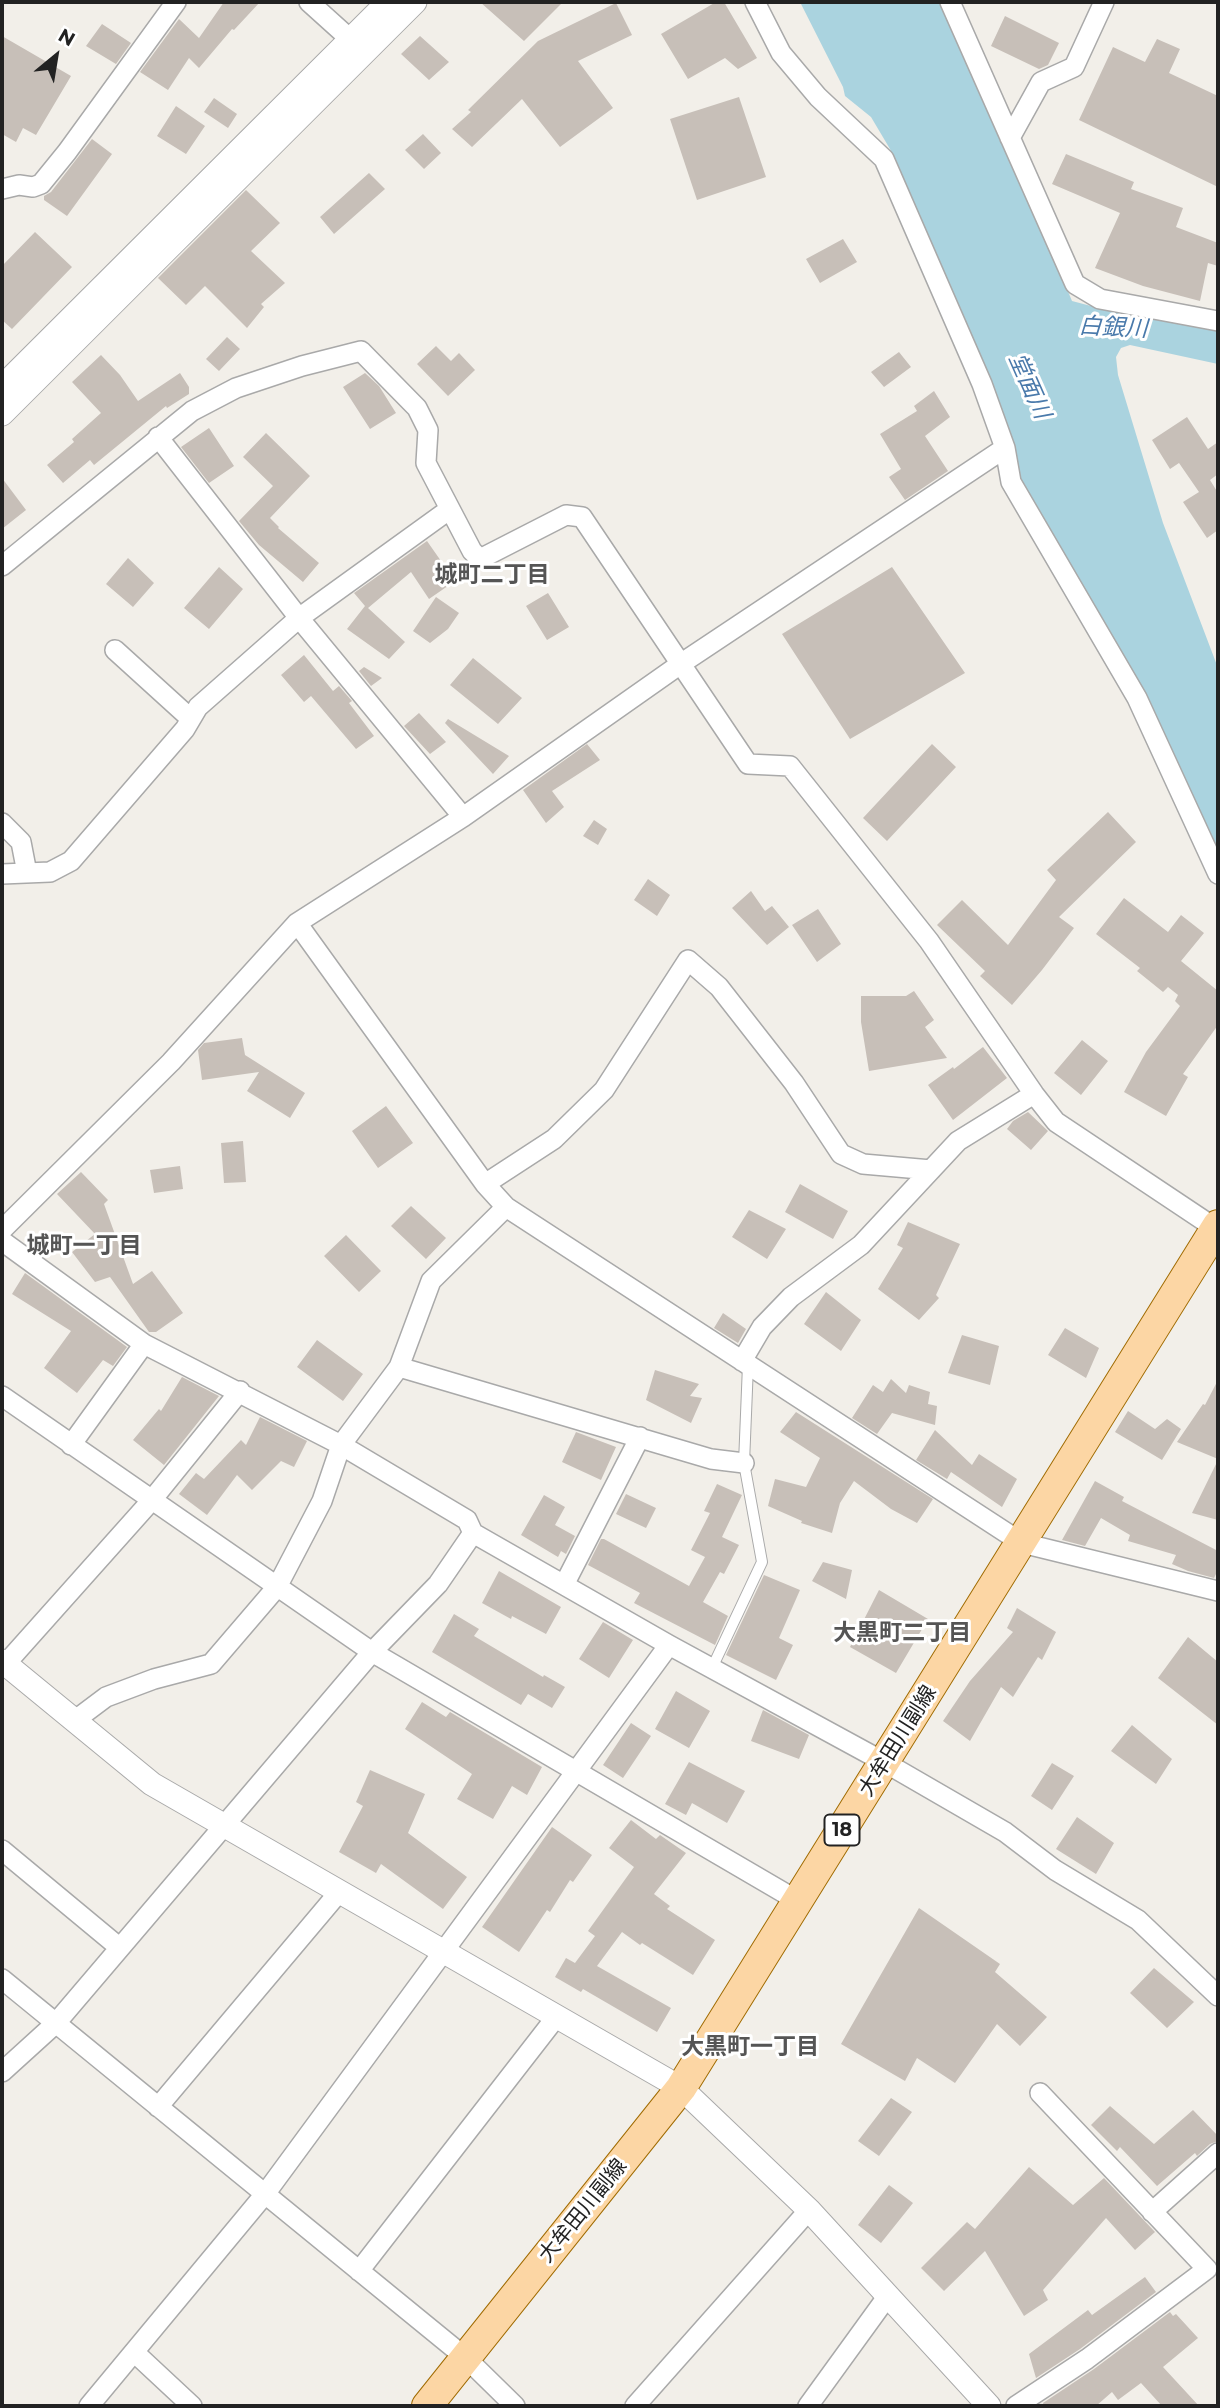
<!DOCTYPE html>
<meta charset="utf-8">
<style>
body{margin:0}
#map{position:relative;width:1220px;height:2408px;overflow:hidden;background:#f2efe9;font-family:Montserrat,sans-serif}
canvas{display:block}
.frame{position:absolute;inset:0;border:4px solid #222;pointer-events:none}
.north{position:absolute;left:21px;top:21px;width:70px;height:70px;-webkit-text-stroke:5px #fff;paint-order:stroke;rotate:30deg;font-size:19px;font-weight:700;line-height:28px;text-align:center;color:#222}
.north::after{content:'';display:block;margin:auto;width:24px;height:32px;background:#222;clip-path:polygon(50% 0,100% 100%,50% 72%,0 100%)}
</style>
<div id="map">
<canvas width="1220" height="2408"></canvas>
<div class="frame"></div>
<div class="north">N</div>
</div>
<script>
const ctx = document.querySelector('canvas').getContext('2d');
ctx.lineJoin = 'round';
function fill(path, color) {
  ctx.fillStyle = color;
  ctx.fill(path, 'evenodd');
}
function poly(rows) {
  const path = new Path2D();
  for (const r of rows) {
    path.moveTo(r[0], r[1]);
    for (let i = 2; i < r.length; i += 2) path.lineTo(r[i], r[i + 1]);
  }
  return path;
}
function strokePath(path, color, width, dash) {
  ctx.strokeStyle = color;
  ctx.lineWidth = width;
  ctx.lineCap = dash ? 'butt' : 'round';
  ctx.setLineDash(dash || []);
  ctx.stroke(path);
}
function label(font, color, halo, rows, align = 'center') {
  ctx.font = font + ' Montserrat,"Noto Sans JP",sans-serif';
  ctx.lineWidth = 6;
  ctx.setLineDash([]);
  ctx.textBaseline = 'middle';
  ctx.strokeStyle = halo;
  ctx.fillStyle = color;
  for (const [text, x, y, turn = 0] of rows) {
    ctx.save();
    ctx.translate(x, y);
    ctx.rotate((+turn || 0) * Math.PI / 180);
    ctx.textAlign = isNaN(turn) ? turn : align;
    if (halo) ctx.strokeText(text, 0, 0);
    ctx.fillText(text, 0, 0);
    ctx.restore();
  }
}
fill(poly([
 [800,2,941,2,990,104,1072,301,1091,306,1099,306,1218,326,1218,364,1130,345,1121,348,1116,357,1118,375,1163,523,1218,668,1218,853,1059,556,1025,485,1016,475,1018,464,1003,419,890,149,871,117,845,96,843,87]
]), '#aad3df');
fill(poly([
 [224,2,260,2,234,30,232,29,199,68,189,58,168,90,140,72,179,19,199,38],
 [480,2,563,2,524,41],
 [716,2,724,2,757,58,738,69,725,58,688,79,661,34],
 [616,3,632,35,578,61,613,108,560,147,522,99,472,147,452,129,471,112,468,110,538,41],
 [1005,16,1059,43,1048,65,1039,69,991,46],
 [102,24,131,43,116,64,86,46],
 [2,36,71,76,36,135,23,128,16,142,2,134],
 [420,36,449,62,429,80,401,54],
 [1157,39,1180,49,1169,73,1218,96,1218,187,1079,120,1113,47,1145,62],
 [739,97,766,177,697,200,670,119],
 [214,98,237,114,228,128,204,112],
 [176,106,205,126,186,154,157,136],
 [423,134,441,153,424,169,405,150],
 [92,139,112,154,67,216,44,200,44,196,51,192],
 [1066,154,1134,182,1131,189,1183,208,1176,227,1218,243,1218,266,1208,263,1200,301,1143,286,1095,268,1120,213,1052,184],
 [369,173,385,189,334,234,320,217],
 [246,190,280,223,251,251,285,283,261,304,264,307,247,328,205,286,186,305,158,278],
 [35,232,72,267,12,329,2,320,2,266],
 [843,239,857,262,820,283,806,259],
 [227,337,240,349,219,371,206,359],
 [436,346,451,361,459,353,475,370,448,396,417,364],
 [899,352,911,367,884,387,871,372],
 [101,355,120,375,138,401,180,373,189,387,189,394,167,408,166,406,94,465,90,460,63,483,47,465,74,442,72,439,101,413,72,382],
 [365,373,379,386,396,413,370,429,343,387],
 [934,391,950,417,925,436,948,471,905,500,889,477,901,469,880,434,917,411,914,406],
 [1187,417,1208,449,1218,442,1218,474,1210,480,1218,493,1218,530,1207,538,1183,502,1199,492,1179,463,1170,469,1152,440],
 [209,428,234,466,209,483,181,447],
 [266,433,310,476,270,518,279,527,278,528,319,563,303,582,259,545,239,521,273,486,243,457],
 [2,478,26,510,2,529],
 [427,541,455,581,429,599,411,572,368,608,405,642,389,659,347,629,365,606,354,593],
 [128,558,154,583,133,607,106,584],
 [219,567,243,589,209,629,184,608],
 [892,567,965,673,850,739,782,634],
 [548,593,569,627,547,640,526,606],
 [436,597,459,613,448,629,430,643,413,631],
 [304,655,333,691,339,686,352,701,349,703,374,736,356,749,311,696,304,702,281,675],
 [473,658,522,698,498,724,450,685],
 [364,667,382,678,371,686,359,671],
 [419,713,446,742,430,754,404,726],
 [448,719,509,756,493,774,445,723],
 [587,744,600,760,552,791,564,807,546,823,523,790],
 [932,744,956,767,887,841,863,818],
 [1108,812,1136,842,1059,917,1074,928,1042,970,1012,1005,980,976,985,971,937,925,962,900,1008,945,1056,880,1047,870],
 [594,820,607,829,598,845,583,836],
 [648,879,670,895,657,916,634,900],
 [751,891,765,911,772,906,789,927,767,945,732,908],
 [1124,898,1168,932,1181,915,1204,933,1181,961,1218,991,1218,1025,1183,1074,1188,1077,1166,1116,1124,1092,1146,1052,1180,1006,1175,1001,1178,995,1168,987,1163,992,1137,971,1140,968,1096,934],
 [818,909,841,944,817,962,792,925],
 [914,991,934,1020,925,1027,947,1058,869,1071,861,1022,861,996,906,996],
 [242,1038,245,1055,305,1093,290,1118,247,1091,259,1072,202,1080,198,1050,204,1043],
 [1082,1040,1108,1061,1081,1095,1054,1073],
 [983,1047,1007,1078,953,1120,928,1085,953,1067,954,1069],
 [386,1106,413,1143,378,1168,352,1131],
 [1028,1112,1048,1131,1031,1150,1007,1129,1013,1121],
 [243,1141,246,1182,224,1183,221,1143],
 [180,1166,183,1189,154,1193,150,1170],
 [81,1172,108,1200,104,1204,133,1284,152,1271,183,1313,156,1332,149,1332,110,1277,95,1282,72,1252,95,1234,57,1194],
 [800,1184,848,1211,833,1239,785,1212],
 [411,1206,446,1238,426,1259,391,1226],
 [749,1210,786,1229,767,1259,732,1237],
 [908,1222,960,1244,936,1295,939,1298,919,1320,878,1289,903,1248,897,1245],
 [346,1235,381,1271,359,1292,324,1256],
 [25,1273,127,1347,113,1366,103,1360,77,1393,44,1368,71,1331,12,1294],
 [826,1292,861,1320,841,1351,804,1324],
 [723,1313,746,1329,738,1343,714,1328],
 [1065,1328,1099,1348,1086,1378,1048,1355],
 [962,1335,999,1346,990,1385,948,1373],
 [317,1340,363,1374,343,1401,297,1367],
 [655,1370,699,1384,690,1396,702,1398,691,1423,646,1400],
 [182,1377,219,1396,164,1465,133,1440,159,1409,161,1411],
 [891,1379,906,1393,909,1385,930,1392,928,1404,937,1406,935,1425,892,1413,877,1434,852,1418,873,1385,883,1392],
 [1218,1380,1218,1459,1177,1442,1203,1404,1205,1405],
 [1128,1411,1155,1429,1167,1419,1181,1429,1162,1460,1115,1432],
 [796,1412,933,1499,917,1523,891,1509,854,1481,840,1503,832,1533,801,1523,802,1521,768,1506,775,1479,806,1487,820,1458,780,1432],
 [260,1417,307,1441,294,1467,281,1461,252,1490,237,1475,207,1515,179,1494,196,1473,204,1479,241,1440,246,1445],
 [935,1430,972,1465,979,1454,1017,1479,1002,1507,951,1472,947,1479,916,1460],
 [576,1432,616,1447,601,1480,562,1462],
 [1218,1460,1218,1520,1192,1513],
 [1095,1481,1124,1497,1122,1501,1218,1551,1218,1570,1214,1578,1188,1571,1172,1564,1176,1555,1128,1541,1130,1535,1101,1518,1085,1546,1062,1540],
 [717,1484,742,1495,722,1537,739,1545,724,1574,720,1572,703,1602,728,1616,715,1645,634,1603,640,1593,588,1565,601,1539,604,1539,689,1586,705,1557,691,1550,710,1513,704,1511],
 [626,1494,656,1508,646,1528,616,1514],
 [544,1495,565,1507,555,1525,575,1536,566,1554,561,1551,558,1557,521,1535],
 [823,1562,852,1570,846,1599,812,1581],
 [499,1571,561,1607,546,1634,512,1616,511,1619,482,1603],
 [764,1575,800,1590,779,1638,793,1645,776,1680,726,1655],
 [879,1590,928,1619,896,1673,850,1647],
 [1017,1608,1056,1632,1042,1660,1038,1657,1013,1697,1001,1687,970,1741,943,1721,970,1681,1013,1632,1007,1628],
 [454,1614,479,1629,474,1636,543,1677,544,1675,565,1687,552,1708,528,1694,521,1705,432,1652],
 [603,1622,633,1640,609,1678,579,1659],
 [1188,1637,1218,1662,1218,1725,1158,1678],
 [676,1691,710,1711,689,1748,655,1729],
 [422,1702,446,1717,450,1712,542,1767,527,1795,512,1786,493,1819,457,1799,472,1774,405,1729],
 [763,1710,809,1735,799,1759,751,1741],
 [631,1723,651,1736,623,1778,603,1765],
 [1132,1725,1172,1759,1156,1784,1111,1751],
 [689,1762,745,1791,727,1823,692,1803,686,1815,665,1804],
 [1052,1763,1074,1776,1052,1810,1031,1796],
 [370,1770,425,1794,408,1833,467,1877,443,1909,381,1864,376,1873,339,1852,363,1806,356,1802],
 [1077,1817,1114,1843,1096,1874,1056,1849],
 [631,1820,656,1839,660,1835,686,1853,654,1894,670,1906,667,1909,715,1940,693,1975,642,1943,640,1945,622,1932,597,1966,671,2008,657,2032,583,1989,581,1992,555,1977,566,1958,575,1963,595,1936,588,1931,634,1867,609,1848],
 [552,1827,592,1855,573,1882,570,1880,550,1912,547,1910,519,1952,482,1927],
 [919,1908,1000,1964,995,1972,1047,2017,1020,2046,997,2024,955,2083,917,2058,905,2081,841,2044],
 [1154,1968,1194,2002,1167,2028,1130,1993],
 [891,2098,912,2112,879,2156,858,2141],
 [1110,2106,1154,2144,1193,2110,1218,2136,1218,2141,1210,2144,1197,2156,1195,2153,1157,2186,1120,2147,1117,2151,1091,2125],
 [1029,2167,1073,2205,1104,2178,1155,2232,1135,2250,1106,2218,1043,2290,1048,2300,1024,2316,985,2251,944,2291,921,2268,967,2222,975,2229],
 [889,2185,913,2203,881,2243,858,2225],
 [1145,2277,1156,2292,1080,2349,1036,2378,1029,2354,1088,2310,1092,2315],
 [1170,2312,1173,2316,1176,2314,1198,2338,1163,2367,1199,2406,1162,2406,1141,2383,1118,2400,1112,2392,1096,2406,1044,2406,1043,2403,1094,2369]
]), '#c7bfb8');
const service = poly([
 [712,1668,762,1562,744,1463,748,1365]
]);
const minor = poly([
 [309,2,360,48],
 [755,2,781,53,818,97,884,159,982,384,1005,448,1011,482,1137,698,1218,874],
 [950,2,1075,284,1100,299,1218,321],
 [1010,138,1041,82,1074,67,1104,2],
 [2,189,19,185,33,187,41,184,67,152,176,2],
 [158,437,299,618,463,817],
 [2,566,192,411,236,388,302,366,361,351,417,408,428,430,426,463,472,551,480,559,566,515,582,517,748,764,790,766,929,941,1034,1094,1056,1122,1218,1230],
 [115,650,191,719],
 [2,823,21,842,27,873],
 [2,874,50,872,71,861,185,729,198,707,299,618,450,509],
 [297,923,485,1184,506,1207,1022,1543,1218,1591],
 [485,1184,554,1139,604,1090,688,960,719,987,794,1083,841,1154,863,1164,931,1170],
 [2,1230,171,1062,297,923,463,817,682,663,1005,448],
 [2,1241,144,1344,341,1445,467,1520,473,1533,669,1645,884,1762,1005,1832,1055,1870,1138,1920,1218,1996],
 [742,1361,762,1327,791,1297,861,1245,958,1141,1034,1094],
 [399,1367,711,1459,744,1463],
 [2,1396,372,1652,798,1901],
 [71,1445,144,1344],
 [564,1585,640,1437],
 [2,1668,151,1501,240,1391],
 [74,1721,106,1697,154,1679,211,1664,277,1587,322,1501,341,1445,399,1367,431,1281,506,1207],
 [2,1850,120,1948],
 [2,1979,466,2358,515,2406],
 [2,2072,56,2023,372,1652,438,1584,473,1533],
 [158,2107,340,1891],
 [1152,2212,1218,2153],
 [359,2271,557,2016],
 [134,2352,192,2406],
 [89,2406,265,2194,669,1645],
 [635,2406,809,2210],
 [808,2406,887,2297],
 [1016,2406,1087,2359,1207,2269,1040,2093]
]);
const tertiary = poly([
 [2,387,388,2],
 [2,414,415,2],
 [2,1661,152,1784,681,2088,809,2210,989,2406]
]);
const primary = poly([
 [427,2406,681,2088,1218,1225]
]);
strokePath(service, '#a9a9a9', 12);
strokePath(minor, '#a9a9a9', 22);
strokePath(tertiary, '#a9a9a9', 25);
strokePath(primary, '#a06b00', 32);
strokePath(service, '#fff', 10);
strokePath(minor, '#fff', 19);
strokePath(tertiary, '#fff', 23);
strokePath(primary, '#fcd6a4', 30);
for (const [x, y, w] of [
 [842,1830,35]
]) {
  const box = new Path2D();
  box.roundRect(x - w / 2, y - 15.5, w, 31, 5);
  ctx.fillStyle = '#fff';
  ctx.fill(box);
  strokePath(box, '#222', 2);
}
label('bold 19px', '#222', null, [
 ["18",842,1830]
]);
label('21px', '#222', '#fff', [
 ["大牟田川副線",898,1741,-58],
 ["大牟田川副線",583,2211,-51]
]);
label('italic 23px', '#4a7aab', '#fff', [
 ["白銀川",1113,328,3],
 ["堂面川",1029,386,66]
]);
label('bold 23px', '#555', '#fff', [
 ["城町二丁目",492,575],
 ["城町一丁目",84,1246],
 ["大黒町二丁目",902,1633],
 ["大黒町一丁目",750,2047]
]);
</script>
